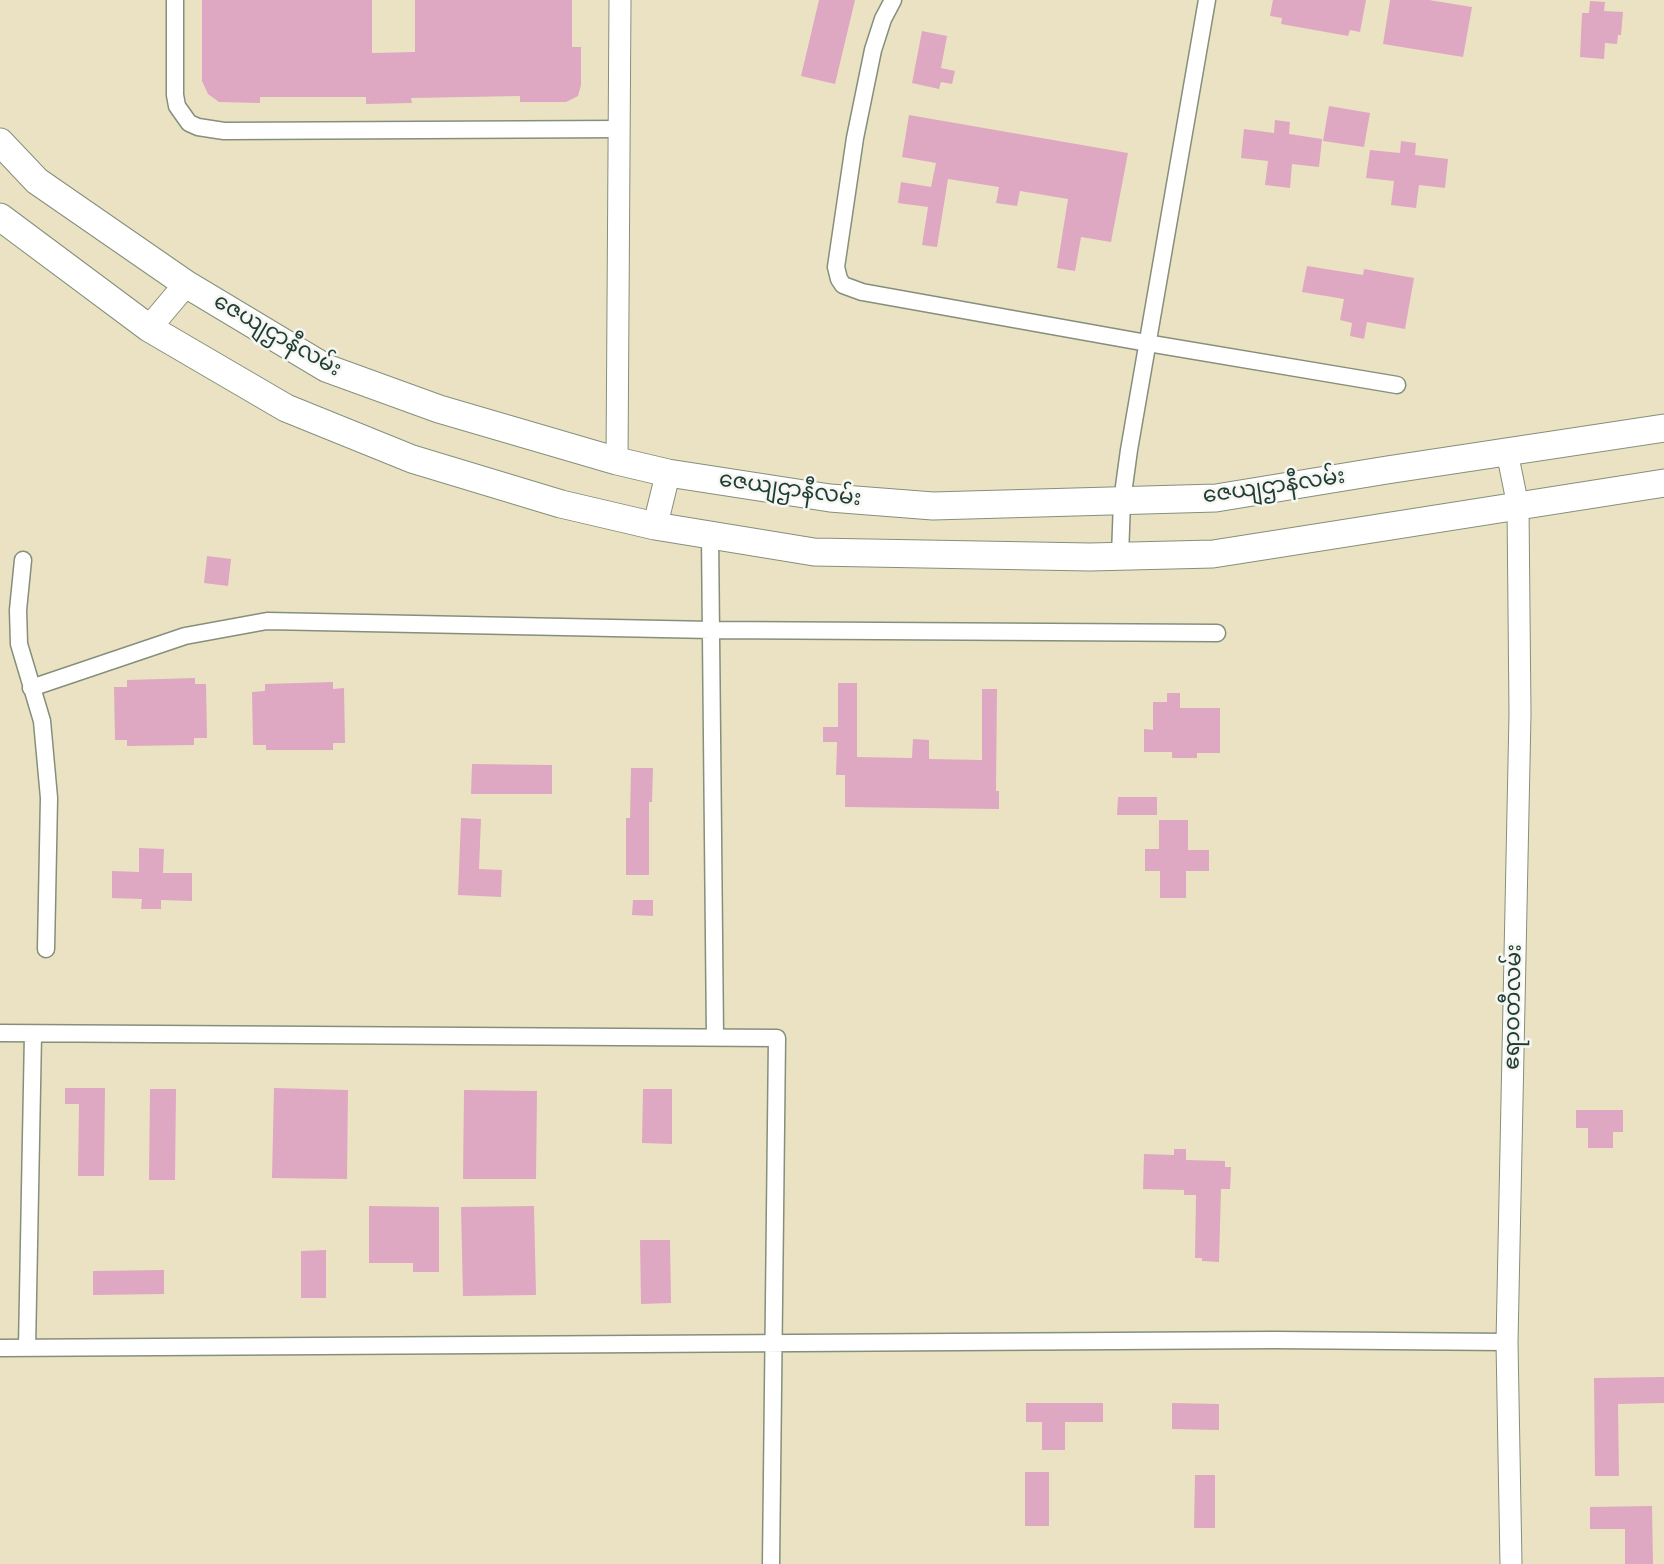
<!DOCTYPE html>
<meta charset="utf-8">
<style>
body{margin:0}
canvas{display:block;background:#eae2c2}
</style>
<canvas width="1664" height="1564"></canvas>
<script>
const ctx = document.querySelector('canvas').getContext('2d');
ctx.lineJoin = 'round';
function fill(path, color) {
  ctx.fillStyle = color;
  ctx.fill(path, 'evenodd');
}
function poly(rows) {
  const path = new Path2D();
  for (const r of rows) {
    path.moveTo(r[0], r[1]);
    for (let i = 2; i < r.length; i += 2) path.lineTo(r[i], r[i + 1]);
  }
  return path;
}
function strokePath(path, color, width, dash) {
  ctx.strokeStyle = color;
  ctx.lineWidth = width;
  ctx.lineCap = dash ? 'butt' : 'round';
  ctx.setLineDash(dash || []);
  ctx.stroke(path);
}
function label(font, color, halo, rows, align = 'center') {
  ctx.font = font + ' Sriracha,"Noto Sans Myanmar",sans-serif';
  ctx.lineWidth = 5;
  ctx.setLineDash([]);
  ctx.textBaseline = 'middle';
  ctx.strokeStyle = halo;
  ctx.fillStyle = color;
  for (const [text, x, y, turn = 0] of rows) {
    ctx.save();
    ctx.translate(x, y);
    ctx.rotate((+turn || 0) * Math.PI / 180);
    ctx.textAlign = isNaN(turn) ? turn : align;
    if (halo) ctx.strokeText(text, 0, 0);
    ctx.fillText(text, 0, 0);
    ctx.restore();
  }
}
fill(poly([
 [202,0,372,0,372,53,415,52,415,0,572,0,572,47,581,47,581,85,578,96,566,102,520,102,520,96,411,98,412,103,366,104,366,97,260,97,260,103,219,102,208,94,202,81],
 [819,0,855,0,835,84,801,76],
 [1273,0,1366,0,1360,32,1350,30,1348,36,1281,24,1282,18,1270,16],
 [1390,0,1429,0,1472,7,1463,57,1383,44],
 [1590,1,1605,2,1604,11,1623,12,1621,35,1618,35,1617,44,1605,43,1604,59,1580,57,1582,13,1589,13],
 [922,31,947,36,941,68,955,71,952,84,941,82,939,89,912,83],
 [1329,106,1370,113,1364,147,1323,141],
 [909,115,1128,153,1111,242,1081,237,1075,271,1057,268,1068,199,1020,191,1017,206,996,203,999,187,948,179,937,247,922,245,928,207,898,203,901,182,931,187,936,163,902,157],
 [1275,120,1290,122,1289,134,1322,139,1319,167,1292,164,1290,188,1265,185,1268,161,1241,158,1244,129,1274,133],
 [1401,141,1416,143,1415,155,1448,159,1445,188,1419,185,1416,208,1391,205,1394,181,1366,178,1370,150,1400,153],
 [1307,266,1363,275,1364,269,1414,278,1405,329,1367,322,1364,339,1350,336,1352,323,1340,320,1344,299,1302,292],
 [207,556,231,559,228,586,204,583],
 [195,678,195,684,206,684,207,738,194,738,194,745,127,746,127,740,115,740,114,687,127,687,127,680],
 [333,682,333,689,344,688,345,743,333,743,333,750,266,750,266,745,253,745,252,692,265,691,265,684],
 [838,683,857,683,857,757,912,758,913,739,929,740,929,759,982,760,982,689,997,689,996,791,999,791,999,809,845,807,845,775,836,775,837,742,823,742,823,727,838,727],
 [1167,693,1180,693,1180,708,1220,708,1220,753,1197,753,1197,758,1172,758,1172,752,1144,752,1144,729,1153,730,1153,702,1167,702],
 [472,764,552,765,552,794,471,794],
 [631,768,653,768,652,802,649,802,649,875,626,875,626,818,630,818],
 [1118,797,1157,797,1157,815,1117,815],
 [461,818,481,819,479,869,502,870,501,897,458,895],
 [1159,820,1188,820,1188,850,1209,850,1209,871,1186,871,1186,898,1160,898,1160,871,1145,871,1145,849,1159,849],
 [139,848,164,849,163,873,192,873,192,901,161,900,161,909,141,909,142,899,112,898,112,871,139,872],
 [633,900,653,900,653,916,632,915],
 [65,1088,105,1088,104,1176,78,1176,79,1104,65,1104],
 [274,1088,348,1090,347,1179,272,1178],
 [150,1089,176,1089,175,1180,149,1180],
 [643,1089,672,1089,672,1144,642,1143],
 [464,1090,537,1091,536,1179,463,1179],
 [1576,1110,1623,1110,1623,1132,1613,1132,1613,1148,1588,1148,1588,1128,1576,1128],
 [1174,1149,1186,1149,1186,1160,1225,1161,1225,1167,1231,1167,1230,1189,1221,1189,1219,1262,1202,1261,1202,1258,1195,1258,1196,1195,1184,1195,1184,1190,1143,1189,1144,1154,1174,1155],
 [369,1206,439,1207,439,1272,413,1272,413,1263,369,1263],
 [534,1206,536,1295,463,1296,461,1207],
 [640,1240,670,1240,671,1303,641,1304],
 [326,1250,326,1298,301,1298,301,1251],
 [164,1270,164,1294,93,1295,93,1271],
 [1664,1377,1664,1403,1618,1404,1619,1476,1595,1476,1594,1378],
 [1026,1403,1103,1403,1103,1422,1065,1422,1065,1450,1042,1450,1042,1422,1026,1422],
 [1172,1403,1219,1404,1219,1430,1172,1429],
 [1025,1472,1049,1472,1049,1526,1025,1526],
 [1195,1475,1215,1475,1215,1528,1194,1528],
 [1652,1506,1653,1564,1625,1564,1625,1529,1590,1529,1590,1507]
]), '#dea8c2');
const minor = poly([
 [175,0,175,95,177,106,189,123,198,127,224,131,620,129],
 [893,0,883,19,873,50,855,138,836,267,839,279,843,285,862,292,1147,343,1397,385],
 [710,535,715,1037],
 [1120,556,1122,501,1129,450,1207,0],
 [23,560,18,610,19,644,42,721,49,798,46,949],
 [31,688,185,636,267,621,711,630,1217,633],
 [0,1033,777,1038,771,1564],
 [0,1348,1274,1340,1507,1342],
 [27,1348,33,1034]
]);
const tertiary = poly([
 [1507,452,1518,506,1520,714,1507,1342,1511,1564],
 [617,461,620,0]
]);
const secondary = poly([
 [149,328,186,284],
 [655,526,668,473]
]);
const primary = poly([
 [0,142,37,181,186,284,326,368,439,409,617,461,668,473,830,498,933,506,1216,498,1387,470,1664,428],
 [0,217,149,328,286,408,412,459,561,504,655,526,814,552,1090,557,1213,554,1664,483]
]);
strokePath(minor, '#84907b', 19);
strokePath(tertiary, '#84907b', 23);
strokePath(secondary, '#84907b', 26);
strokePath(primary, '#84907b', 29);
strokePath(minor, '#fff', 16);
strokePath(tertiary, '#fff', 21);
strokePath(secondary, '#fff', 24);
strokePath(primary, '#fff', 27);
label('22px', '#1f3d34', '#f6f6f2', [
 ["ဇေယျဌာနီလမ်း",277,336,30],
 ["ဇေယျဌာနီလမ်း",1274,487,-8],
 ["ဇေယျဌာနီလမ်း",790,490,8],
 ["ဧရာဝတီလမ်း",1514,1007,-89]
]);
</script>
